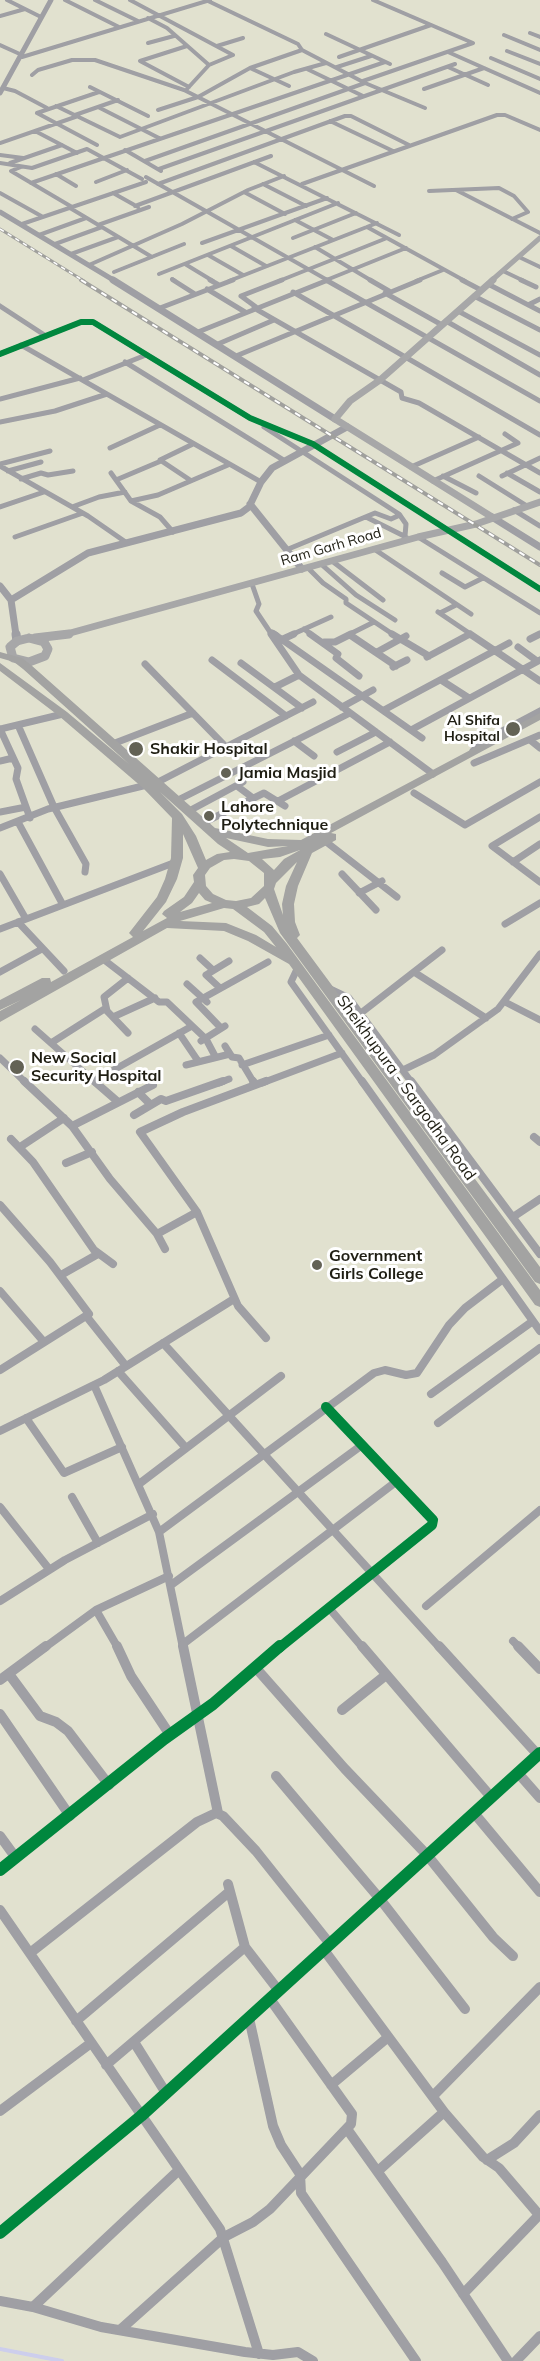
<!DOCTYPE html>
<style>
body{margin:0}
canvas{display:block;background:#e1e1cf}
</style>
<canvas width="540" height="2361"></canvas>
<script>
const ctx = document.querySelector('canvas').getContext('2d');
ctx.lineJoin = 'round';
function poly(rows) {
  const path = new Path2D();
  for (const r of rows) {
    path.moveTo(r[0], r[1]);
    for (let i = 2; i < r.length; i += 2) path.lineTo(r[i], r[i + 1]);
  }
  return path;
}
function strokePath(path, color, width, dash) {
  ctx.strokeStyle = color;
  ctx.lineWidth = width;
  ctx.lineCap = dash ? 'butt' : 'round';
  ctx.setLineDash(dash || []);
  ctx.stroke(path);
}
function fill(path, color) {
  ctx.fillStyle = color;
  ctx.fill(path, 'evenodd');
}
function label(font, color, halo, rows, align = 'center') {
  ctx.font = font + ' Mulish,sans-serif';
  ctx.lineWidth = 6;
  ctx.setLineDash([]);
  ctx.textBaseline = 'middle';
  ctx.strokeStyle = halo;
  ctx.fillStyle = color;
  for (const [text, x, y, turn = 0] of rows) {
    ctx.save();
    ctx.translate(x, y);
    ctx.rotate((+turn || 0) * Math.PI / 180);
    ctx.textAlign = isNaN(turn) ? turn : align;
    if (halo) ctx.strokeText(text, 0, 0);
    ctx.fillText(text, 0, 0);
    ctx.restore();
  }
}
strokePath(poly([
 [0,2349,62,2361]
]), '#cdceec', 4);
strokePath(poly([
 [7,0,41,17],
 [65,0,119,27],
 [95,0,138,21],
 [130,0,233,55],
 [208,1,298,44,302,50,365,83,425,108],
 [0,16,25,9],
 [148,18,167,28,209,65],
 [530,33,540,37],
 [326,34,390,64],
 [504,35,540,50],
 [148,43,174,36],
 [0,45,22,55],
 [187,46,140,61,189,87],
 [217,46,243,38],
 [507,51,540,64],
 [448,52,540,93],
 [22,57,210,0],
 [339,57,431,25],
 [491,58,540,79],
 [337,67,371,56],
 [448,67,488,85],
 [250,68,289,86],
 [307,69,363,96],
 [32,75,38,70,72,60,95,60,184,90,374,186],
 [363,81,473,43,373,0],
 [90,87,148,116],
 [3,88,15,91,47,108],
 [187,89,209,65,233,55],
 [424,89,484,68],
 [56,106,120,137,294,72,326,63],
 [98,107,159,138],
 [158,110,198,97,250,68,302,50],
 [75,115,118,100],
 [330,121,393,151],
 [35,131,77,153],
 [0,143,78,116],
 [97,145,37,113,99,92],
 [125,150,161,171],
 [0,155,23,158],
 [145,161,365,83],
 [254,162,399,235],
 [0,163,32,168,87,149,142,179],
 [10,163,62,145],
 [21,167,11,171,72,207],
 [159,169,455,64],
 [56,174,76,186],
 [146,177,329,281],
 [96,182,127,170],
 [31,183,385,62],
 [158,184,345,116,351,116,409,145],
 [263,184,306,206],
 [302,184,497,115,505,115,540,130],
 [456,190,540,233],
 [429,191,499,188,514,196,528,212,512,219],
 [244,192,285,214],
 [0,193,43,217],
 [113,193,138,207],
 [135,206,271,156],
 [70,208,152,257],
 [295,220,333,240],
 [22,224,146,182],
 [98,225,149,207],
 [367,227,465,281],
 [39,235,86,218],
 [293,238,356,213],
 [202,243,327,198],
 [55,244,102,227],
 [231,246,266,266],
 [315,247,372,281],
 [71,254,118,237],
 [208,255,243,275],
 [519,257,540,267],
 [185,264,213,281],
 [89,265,182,224,248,190,284,176],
 [503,271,524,281],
 [114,272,184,244],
 [159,274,338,203],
 [172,279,175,281],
 [229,281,377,223],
 [279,281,387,238],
 [324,281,406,248],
 [416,281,443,270]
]), '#9f9fa4', 4);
strokePath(poly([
 [173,280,195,294],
 [210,280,219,285],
 [326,280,540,401],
 [370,280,389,291],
 [462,280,481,290],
 [521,280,536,287],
 [488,284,540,311],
 [207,289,245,312],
 [293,292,540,435],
 [385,293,442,325],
 [474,296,540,330],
 [528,305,540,299],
 [0,306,46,336],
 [256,307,241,296,282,280],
 [160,308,233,280],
 [254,308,401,392,402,398,419,403,540,473],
 [458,311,540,355],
 [446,321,540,375],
 [198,332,328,280],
 [218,344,274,320],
 [21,345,261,482],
 [0,354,81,322,93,322,250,418,313,444,540,589],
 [236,356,420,280],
 [125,362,285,461],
 [83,380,146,355],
 [0,399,80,378],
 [0,422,55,411,107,394],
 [264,427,399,514,406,524,405,536,408,540],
 [110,448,160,425],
 [0,464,50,451],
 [0,466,88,516,127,543],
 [411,467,479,437],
 [8,471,41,462],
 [111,473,131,501,160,517,173,532],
 [507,473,540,492],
 [443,476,476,493],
 [479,476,527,506],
 [502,476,540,458],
 [21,479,41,473,48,475,73,471],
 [116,480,161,461],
 [190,480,160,460,193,444],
 [433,481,518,443,505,434],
 [131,501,158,495,228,465],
 [0,507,44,492],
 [72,507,99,497,125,492],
 [514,510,540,526],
 [366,517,406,537],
 [15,537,83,513],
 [418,537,540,613],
 [374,549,471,614],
 [286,550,375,513,391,519,400,515],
 [332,561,383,600],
 [321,564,356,595,395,620],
 [308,568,323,583,346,599,346,603,394,635],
 [442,573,465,587,483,578],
 [252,584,259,604,256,611,272,635],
 [438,612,472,635],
 [440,613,456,605],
 [304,629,312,635],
 [272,632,277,635],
 [291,635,331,617],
 [348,635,374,622],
 [468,635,470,634],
 [538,635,540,634]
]), '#9f9fa4', 5);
strokePath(poly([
 [271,634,299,675,433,774],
 [274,634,422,738],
 [310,634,338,654,336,658,359,676],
 [392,634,429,656],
 [470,634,540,681],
 [350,635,396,666],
 [283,639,294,634],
 [530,639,540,634],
 [324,642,335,642,351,634],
 [518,647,537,661],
 [377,652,406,636],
 [427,657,470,634],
 [212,660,286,716],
 [241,663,302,708],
 [145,664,225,746],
 [393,667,407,660],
 [441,680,469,698],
 [275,687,299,675],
 [342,707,373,690],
 [384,710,509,643],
 [18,725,54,807,86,864,85,872],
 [0,729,18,768,16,779,30,818],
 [0,729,63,714],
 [411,730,540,660],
 [530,740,540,748],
 [294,741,314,756],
 [115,743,193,713],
 [473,751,487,739,540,711],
 [337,752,376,732],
 [0,761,13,758],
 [474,763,540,735],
 [158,782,313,702],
 [237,786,253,798],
 [414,793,465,825,540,782],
 [178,800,350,713],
 [278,801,390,742],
 [189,811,243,782],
 [0,812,26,807],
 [540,817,492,846,540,882],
 [18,822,63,905],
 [203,823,264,793,285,806],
 [0,828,48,809,147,785],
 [325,841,397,897],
 [513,862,540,844],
 [0,874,26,919],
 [342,874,376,910],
 [359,893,382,881],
 [18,922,64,971],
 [505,924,540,903],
 [0,929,176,862],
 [200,958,213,970],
 [103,959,159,1002,167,1002,206,1039,215,1056],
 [298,967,291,982,363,1083],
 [0,972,42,949],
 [414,972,486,1018],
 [128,978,104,997,107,1011,128,1033],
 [187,984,207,1002],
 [220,988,206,975,229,961],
 [328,988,349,998,412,1083],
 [505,1002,540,1020],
 [361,1013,442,950],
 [113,1017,155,998],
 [221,1028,196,1002,268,962],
 [35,1029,96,1083],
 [179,1033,198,1061],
 [201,1041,225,1026],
 [51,1043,106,1008],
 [225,1046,232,1057,239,1058,254,1083],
 [0,1058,26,1083],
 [186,1065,230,1054],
 [242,1065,329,1035],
 [403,1070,434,1055,498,1009,540,954],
 [94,1081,192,1026],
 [219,1083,229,1079],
 [262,1083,342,1053]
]), '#9f9fa4', 7);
strokePath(poly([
 [24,1081,72,1126,110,1179,157,1234,165,1249],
 [94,1081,117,1101],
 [253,1081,255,1084],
 [362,1081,540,1331],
 [411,1081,540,1254],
 [138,1092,151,1105],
 [134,1115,161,1099,166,1101,223,1081],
 [72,1126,153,1085],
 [534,1137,540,1142],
 [11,1139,33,1162,94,1250,113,1264],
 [20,1147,64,1118],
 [66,1163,92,1152],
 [0,1205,50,1262,89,1314,0,1370],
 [513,1217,540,1199],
 [157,1234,197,1212],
 [61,1275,98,1254],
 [0,1291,44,1342],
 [87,1317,126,1366],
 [266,1338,238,1306,197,1212,140,1132,183,1112,266,1081],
 [163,1343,440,1648],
 [118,1371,186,1448],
 [94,1385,159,1532,183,1648],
 [431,1394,533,1321],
 [26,1418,64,1473,122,1447],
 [438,1423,540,1348],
 [0,1431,104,1380,234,1299],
 [139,1484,281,1376],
 [72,1497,98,1543],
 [0,1507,49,1569],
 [159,1532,374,1373,385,1370,406,1375,417,1373,449,1325,465,1308,503,1279],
 [171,1585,362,1445],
 [0,1601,65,1560,153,1514],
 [426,1606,540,1510],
 [329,1608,363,1648],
 [96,1610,118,1648],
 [513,1641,520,1648],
 [183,1644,397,1481],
 [44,1648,96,1610,169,1576],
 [279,1648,432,1525,433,1520,326,1407]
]), '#9f9fa4', 8);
strokePath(poly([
 [117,1646,131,1676,170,1735],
 [183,1646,218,1813],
 [362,1646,491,1797],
 [439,1646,538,1755],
 [518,1646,540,1669],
 [255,1667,345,1769,427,1855,493,1937,513,1956],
 [9,1674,40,1716,56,1722,68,1731,109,1785],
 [0,1680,46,1646],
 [342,1710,386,1675],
 [0,1714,70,1816],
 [518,1773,540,1798],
 [276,1776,380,1899,465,2009],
 [474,1813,540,1892],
 [0,1836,16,1858],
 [0,1870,164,1739,213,1704,280,1646],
 [228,1884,245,1947,279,1991],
 [0,1910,220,2229,259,2354],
 [324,1950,444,2112,483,2157,499,2168,540,2216],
 [30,1953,197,1822,216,1813,223,1816,256,1851,330,1944],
 [249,2018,273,2126,281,2145,300,2174,301,2193,416,2361],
 [76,2021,229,1892],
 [134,2042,166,2093],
 [106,2065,245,1947],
 [331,2085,387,2038],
 [433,2096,540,1987],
 [0,2111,91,2043],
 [347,2129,442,2262,508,2361],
 [487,2160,514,2143,540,2115],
 [378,2171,444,2112],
 [0,2233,141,2116,540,1753],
 [463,2294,539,2215],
 [0,2301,33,2307,101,2327,245,2352,273,2355,298,2352,313,2361],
 [33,2307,179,2170],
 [120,2330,224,2237,253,2222,270,2209,351,2124,352,2114,270,1999],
 [516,2361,540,2336]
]), '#9f9fa4', 10);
strokePath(poly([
 [0,93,51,0],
 [0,212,115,281]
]), '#9f9fa4', 5);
strokePath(poly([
 [113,280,335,419],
 [250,504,302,569],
 [492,517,540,547],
 [0,586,11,600,16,635],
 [11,600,88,553,241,513,249,507,261,482,272,468,347,427]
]), '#9f9fa4', 7);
strokePath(poly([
 [16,634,17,641]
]), '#9f9fa4', 9);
strokePath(poly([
 [491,281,540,238]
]), '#a7a7a8', 5);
strokePath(poly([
 [492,517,335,419,350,401,380,380,493,280],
 [63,635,418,537,476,524,540,502]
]), '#a7a7a8', 7);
strokePath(poly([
 [29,638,44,642,48,649,45,656,29,662,13,658,10,647,17,641,29,638],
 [35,638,69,634]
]), '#a7a7a8', 9);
fill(poly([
 [0,652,22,658,31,665,215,828,268,839,301,840,540,713,540,720,331,833,336,834,336,840,312,853,298,886,294,904,295,922,300,935,297,938,540,1267,540,1284,535,1282,280,933,265,898,259,904,247,907,272,926,287,944,540,1290,540,1307,535,1305,289,964,248,941,224,931,167,928,0,1022,0,1011,21,1000,0,1010,0,1000,42,978,50,978,51,982,133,937,129,933,157,897,165,879,171,858,172,818,143,788,59,716,0,671,0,663,67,712,129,764,23,669,14,662,0,658,0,652],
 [160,792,218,844,230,852,217,854,206,860,196,836,182,814,160,792],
 [183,834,198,868,193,875,194,882,184,897,164,911,162,914,167,918,143,931,166,902,177,879,183,858,183,834],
 [226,838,268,847,288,846,248,853,226,838],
 [300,850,284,859,274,870,262,859,280,857,300,850],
 [234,859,249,861,264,873,264,886,251,898,236,901,226,900,213,894,206,886,205,875,210,868,224,860,234,859],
 [297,862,286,886,282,904,283,915,274,889,276,883,297,862],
 [199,893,205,900,212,903,180,912,192,903,199,893],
 [224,908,233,909,264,932,276,947,256,935,226,923,180,921,224,908]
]), '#a3a3a2');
const railFar1 = poly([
 [0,229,84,281]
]);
const rail = poly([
 [81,280,540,565]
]);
strokePath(railFar1, '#a0a09d', 3);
strokePath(rail, '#a0a09d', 4);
strokePath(railFar1, '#fff', 1.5, [4.5]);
strokePath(rail, '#fff', 2, [6]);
strokePath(poly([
 [0,354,81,322,93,322,250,418,313,444,540,589]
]), '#00873e', 6);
strokePath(poly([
 [279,1648,432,1525,433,1520,326,1407]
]), '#00873e', 10);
strokePath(poly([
 [0,1870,164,1739,213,1704,280,1646],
 [0,2233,141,2116,540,1753]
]), '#00873e', 12);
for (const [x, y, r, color] of [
 [513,729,8,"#636255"],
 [136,749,8,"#636255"],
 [226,773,6,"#636255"],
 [209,816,6,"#636255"],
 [17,1067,8,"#636255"],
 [317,1265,6,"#636255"]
]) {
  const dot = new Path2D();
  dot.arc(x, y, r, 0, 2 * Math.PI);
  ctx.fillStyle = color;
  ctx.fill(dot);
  strokePath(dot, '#fff', 2);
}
label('14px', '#1f1e13', '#fff', [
 ["Ram Garh Road",331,547,-16]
]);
label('bold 14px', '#1f1e13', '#fff', [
 ["Al Shifa",500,721],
 ["Hospital",500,737]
], 'right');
label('bold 16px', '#1f1e13', '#fff', [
 ["Shakir Hospital",150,749],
 ["Jamia Masjid",238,773],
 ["Lahore",221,807],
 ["Polytechnique",221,825],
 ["New Social",31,1058],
 ["Security Hospital",31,1076],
 ["Government",329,1256],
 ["Girls College",329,1274]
], 'left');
label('16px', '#1f1e13', '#fff', [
 ["Sheikhupura - Sargodha Road",406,1088,54]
]);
</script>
